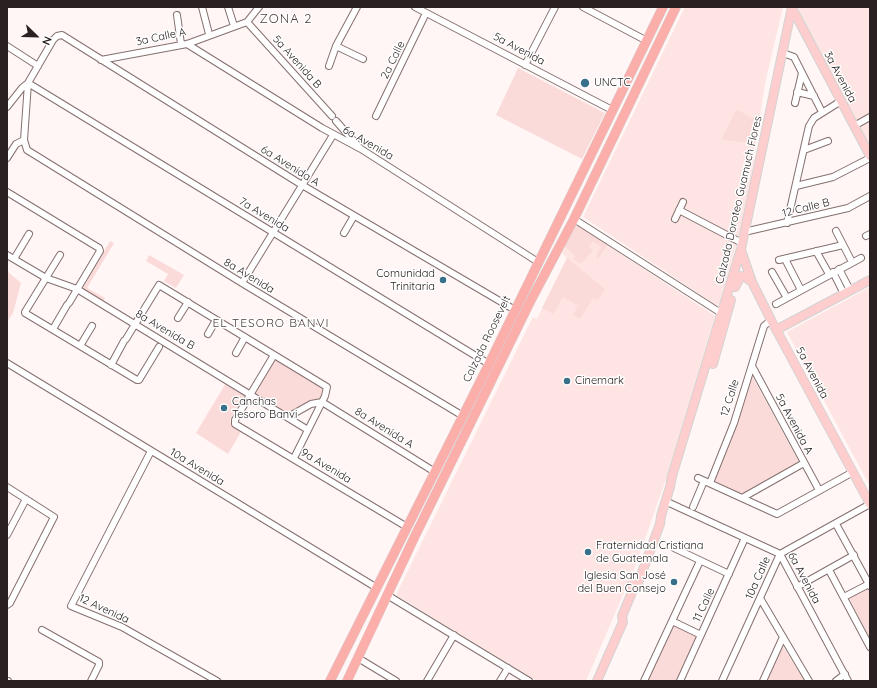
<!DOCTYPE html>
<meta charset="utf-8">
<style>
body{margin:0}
#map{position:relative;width:877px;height:688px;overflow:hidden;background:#fff6f5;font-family:Quicksand,sans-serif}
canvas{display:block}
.frame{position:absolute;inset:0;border:8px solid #292121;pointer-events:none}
.north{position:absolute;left:16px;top:16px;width:40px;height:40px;-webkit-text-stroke:3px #fff;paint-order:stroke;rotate:113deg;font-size:11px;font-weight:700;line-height:16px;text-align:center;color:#292121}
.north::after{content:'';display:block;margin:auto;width:14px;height:18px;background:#292121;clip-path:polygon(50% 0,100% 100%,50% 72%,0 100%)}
</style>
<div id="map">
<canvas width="877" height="688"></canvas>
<div class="frame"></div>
<div class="north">N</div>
</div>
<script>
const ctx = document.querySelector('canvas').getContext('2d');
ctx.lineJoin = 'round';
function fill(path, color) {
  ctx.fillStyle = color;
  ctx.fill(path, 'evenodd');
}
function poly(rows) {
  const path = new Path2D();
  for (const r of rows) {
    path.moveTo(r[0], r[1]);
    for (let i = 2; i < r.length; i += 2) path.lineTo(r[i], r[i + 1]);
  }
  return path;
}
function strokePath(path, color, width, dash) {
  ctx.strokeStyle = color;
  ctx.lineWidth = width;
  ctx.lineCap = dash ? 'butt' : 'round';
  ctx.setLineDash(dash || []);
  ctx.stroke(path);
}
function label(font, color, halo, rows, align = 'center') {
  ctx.font = font + ' Quicksand,sans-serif';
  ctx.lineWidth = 3;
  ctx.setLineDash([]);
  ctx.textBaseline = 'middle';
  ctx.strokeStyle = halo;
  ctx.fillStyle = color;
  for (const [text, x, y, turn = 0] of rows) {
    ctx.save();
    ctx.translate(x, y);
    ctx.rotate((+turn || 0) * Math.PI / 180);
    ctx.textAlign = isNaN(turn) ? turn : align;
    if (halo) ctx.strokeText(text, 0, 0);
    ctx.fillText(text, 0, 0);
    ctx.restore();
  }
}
fill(poly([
 [685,7,783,7,766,79,759,121,736,109,721,140,756,144,747,208,719,304,716,305,583,217],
 [798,7,870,7,870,149,803,21],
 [577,225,715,316,666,479,635,567,586,681,537,681,396,595,533,317,537,319,567,258,562,253],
 [870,287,870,486,787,332]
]), '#fee5e3');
fill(poly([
 [518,68,605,113,582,159,496,115],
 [736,109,759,121,756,144,721,140],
 [577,225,608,244,598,259,596,257,598,254,597,253,601,247,593,241,589,247,593,250,581,264,573,259,576,256,564,246,574,226],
 [110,241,114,243,87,288,105,298,102,303,81,291],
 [149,255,184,275,176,288,164,281,168,274,146,261],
 [567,258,605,289,598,300,593,298,580,319,573,315,578,306,563,297,553,314,542,308],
 [7,271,21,283,13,313,7,322],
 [275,357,326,388,321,400,289,415,253,394],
 [752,376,799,462,743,495,714,483],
 [226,383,245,395,230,420,231,424,242,430,228,454,196,433],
 [868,588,870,593,870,639,849,598],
 [673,624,699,636,679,681,646,681],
 [782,645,805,681,766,681]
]), '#fbdbd9');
const minor = poly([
 [202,7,209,34],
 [228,7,234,26],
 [415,7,612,110],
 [583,7,647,41],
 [177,15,181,44],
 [247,22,332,116],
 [247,22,259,7],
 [187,44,322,128,361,149,538,262],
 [7,46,38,66],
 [336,46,363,59],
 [783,53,794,57,822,112],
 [101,60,187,44,247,22],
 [525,65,555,7],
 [329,66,336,46,357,7],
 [28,83,489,364],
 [797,92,814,96],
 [795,103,802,73],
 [7,107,22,88,28,83],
 [376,116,426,13],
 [336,121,359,147],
 [854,126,870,117],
 [804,150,828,141],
 [7,158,16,144,24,140],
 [796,186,833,177,870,158],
 [7,192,99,248,100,251,69,303],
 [679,210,742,243],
 [574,219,724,315],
 [675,219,683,202],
 [787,223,809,126,814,118,841,101],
 [836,231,852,262],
 [744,232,848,208,870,196],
 [344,233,354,216],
 [866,236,870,234],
 [816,251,829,274],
 [7,255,46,278,77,289,308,430],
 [60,255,25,312,25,313,137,380,139,380,159,347],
 [14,259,29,234],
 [785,259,801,290],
 [779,260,843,245],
 [839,269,850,290],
 [772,272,787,298],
 [833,272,844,294],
 [242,283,333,135],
 [776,304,861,258],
 [178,318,188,302],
 [53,329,67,305],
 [208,334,216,320],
 [126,339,159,285,327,387,325,396,294,458],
 [80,346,92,326],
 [236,353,245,337],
 [274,355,235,420,235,424,407,527],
 [7,363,377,588],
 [111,365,124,341],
 [752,366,819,490],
 [463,416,242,283,27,150,24,140,28,83,53,40,57,36,62,35,302,185,515,310],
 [288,417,311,404,322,402,435,472],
 [151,451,71,606,122,627,217,681],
 [698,478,777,514,853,472],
 [710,483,734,423,764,326,771,320],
 [7,487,54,517,10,603,7,605],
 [742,498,804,463],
 [665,501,780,554,848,681],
 [693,507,704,481],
 [836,524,870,586],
 [7,535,26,499],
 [674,548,729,574],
 [829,570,870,647],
 [797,587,854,555],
 [387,595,529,681],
 [844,597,869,584],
 [760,598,809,681],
 [672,621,701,635],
 [42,630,99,662,99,665,91,681],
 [358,658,396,681],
 [7,681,8,681],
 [427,681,454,635],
 [500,681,508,668],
 [644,681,700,561],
 [680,681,745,538],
 [722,681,780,554,870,504],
 [763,681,783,637],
 [836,681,845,674]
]);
const major = poly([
 [792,8,870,156],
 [741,250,752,282,771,320,870,504],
 [735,287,741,276,745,277,752,282],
 [776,330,870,280],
 [713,364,731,300],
 [633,590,637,586,660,524,661,516,670,487,672,476,741,249,792,7],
 [597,681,623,622,622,616,633,590,632,584]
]);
const highway = poly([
 [330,681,489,364,663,7],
 [347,681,414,538,530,302,574,219,676,7]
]);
strokePath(minor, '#84706f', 8);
strokePath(major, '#d4d3d3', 10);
strokePath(highway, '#d4d3d3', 10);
strokePath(minor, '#fff', 6);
strokePath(major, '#fdcecd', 8);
strokePath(highway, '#fcaeab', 9);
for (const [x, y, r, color] of [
 [585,83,5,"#38708a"],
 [443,280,4,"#38708a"],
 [567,381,4,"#38708a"],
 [224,408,4,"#38708a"],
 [588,552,4,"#38708a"],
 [674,582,4,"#38708a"]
]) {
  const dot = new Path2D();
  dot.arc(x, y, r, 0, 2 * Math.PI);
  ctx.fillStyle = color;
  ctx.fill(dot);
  strokePath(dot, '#fff', 1.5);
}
label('11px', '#292121', '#fff', [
 ["3a Calle A",161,37,-12],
 ["5a Avenida",519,49,28],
 ["2a Calle",393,60,-64],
 ["5a Avenida B",297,62,48],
 ["3a Avenida",840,77,62],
 ["6a Avenida",368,143,30],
 ["6a Avenida A",290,166,32],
 ["Calzada Doroteo Guamuch Flores",739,200,-77],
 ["12 Calle B",806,208,-14],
 ["7a Avenida",264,215,31],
 ["8a Avenida",249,276,31],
 ["8a Avenida B",165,330,31],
 ["Calzada Roosevelt",487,339,-64],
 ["5a Avenida",812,373,62],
 ["12 Calle",730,398,-72],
 ["5a Avenida A",794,424,62],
 ["8a Avenida A",384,428,32],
 ["9a Avenida",326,466,31],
 ["10a Avenida",197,467,31],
 ["10a Calle",758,578,-66],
 ["6a Avenida",804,578,62],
 ["11 Calle",704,605,-65],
 ["12 Avenida",104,609,25]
]);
label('11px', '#292121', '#fff', [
 ["UNCTC",594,83],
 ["Comunidad",435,274,"right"],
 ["Trinitaria",435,287,"right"],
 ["Cinemark",575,381],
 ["Canchas",232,402],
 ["Tesoro Banvi",232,415],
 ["Fraternidad Cristiana",596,546],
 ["de Guatemala",596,559],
 ["Iglesia San José",666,576,"right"],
 ["del Buen Consejo",666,589,"right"]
], 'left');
ctx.letterSpacing = '1px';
label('12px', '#524040', '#fff', [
 ["EL TESORO BANVI",271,323]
]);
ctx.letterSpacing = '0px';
ctx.letterSpacing = '1px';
label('13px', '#524040', '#fff', [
 ["ZONA 2",286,19]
]);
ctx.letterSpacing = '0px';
</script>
